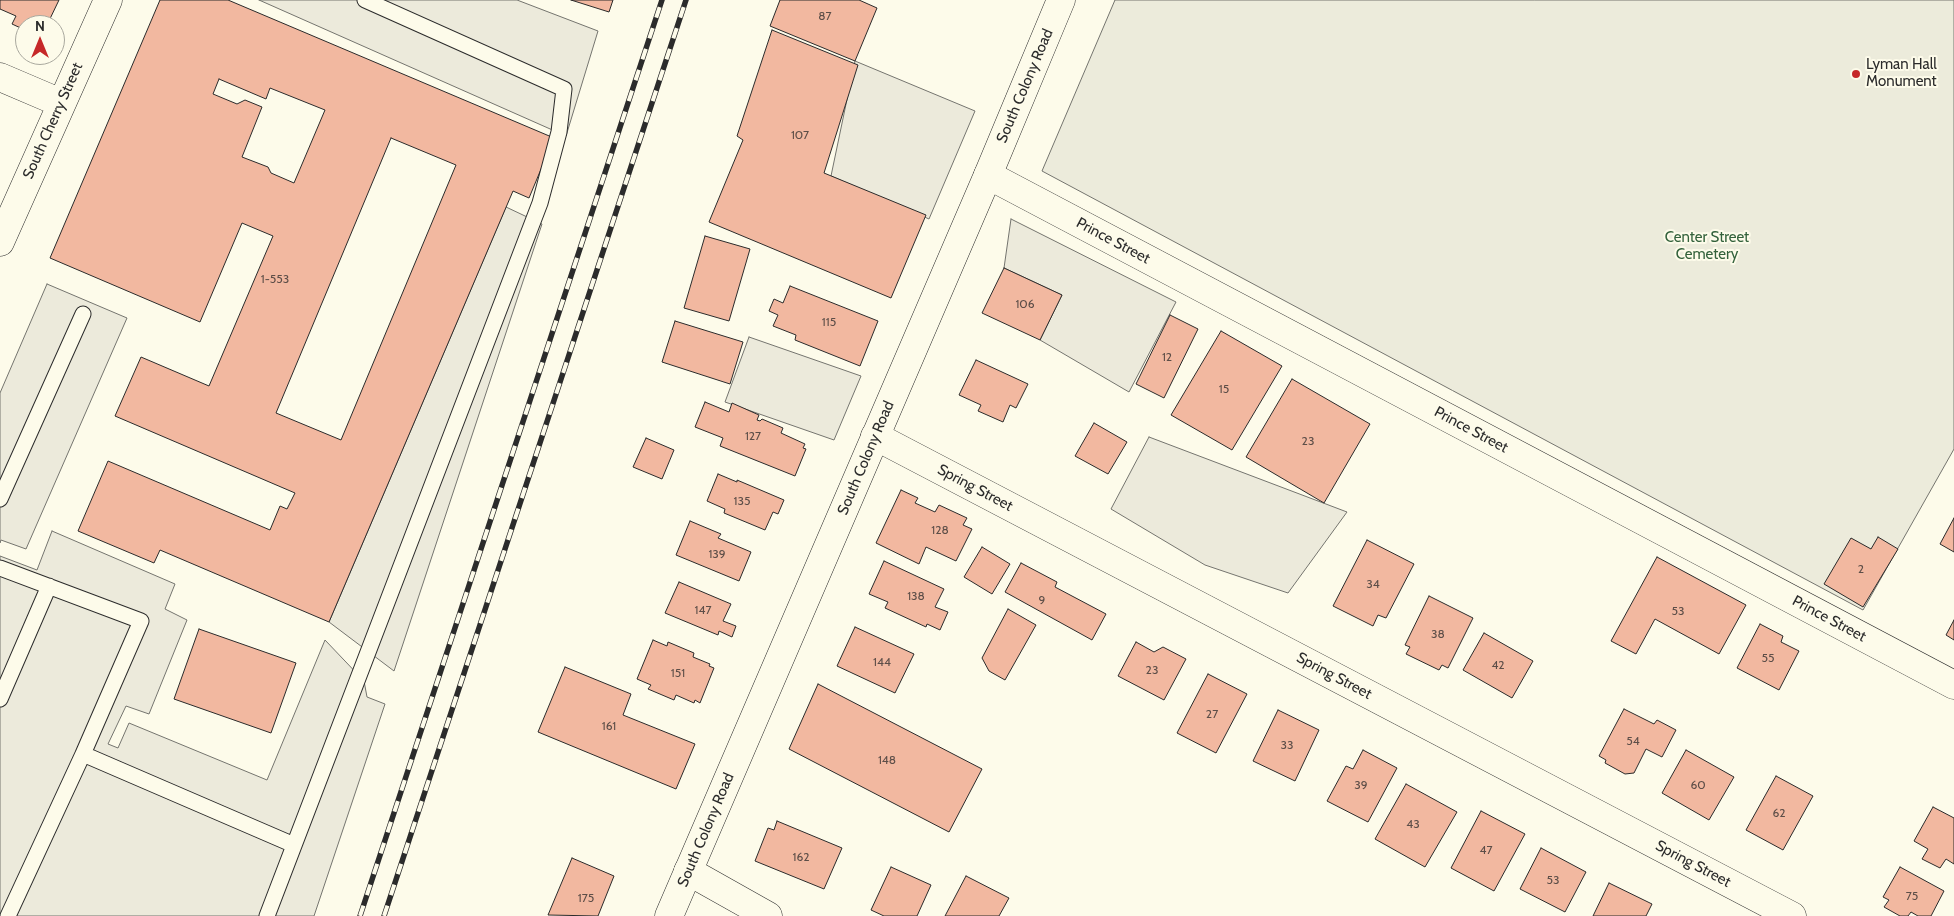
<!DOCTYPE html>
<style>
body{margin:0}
#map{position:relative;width:1954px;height:916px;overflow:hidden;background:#fdfbea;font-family:Cabin,sans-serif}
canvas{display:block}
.north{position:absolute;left:15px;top:15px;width:50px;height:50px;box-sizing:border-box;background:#fdfbea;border:1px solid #a9a89e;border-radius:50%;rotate:0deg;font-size:14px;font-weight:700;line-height:20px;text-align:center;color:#2b2b2b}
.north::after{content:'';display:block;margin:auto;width:18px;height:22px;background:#c62828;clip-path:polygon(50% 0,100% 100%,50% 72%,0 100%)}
</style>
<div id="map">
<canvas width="1954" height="916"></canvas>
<div class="north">N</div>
</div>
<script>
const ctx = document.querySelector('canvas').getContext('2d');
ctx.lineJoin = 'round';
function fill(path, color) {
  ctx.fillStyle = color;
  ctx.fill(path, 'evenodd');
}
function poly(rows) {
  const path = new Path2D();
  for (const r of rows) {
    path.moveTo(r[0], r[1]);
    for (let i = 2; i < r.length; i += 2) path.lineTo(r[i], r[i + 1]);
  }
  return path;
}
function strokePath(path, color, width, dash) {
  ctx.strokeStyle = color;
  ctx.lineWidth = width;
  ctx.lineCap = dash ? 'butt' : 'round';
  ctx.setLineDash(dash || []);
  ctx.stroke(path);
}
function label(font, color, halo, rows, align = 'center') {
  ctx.font = font + ' Cabin,sans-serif';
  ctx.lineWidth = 4;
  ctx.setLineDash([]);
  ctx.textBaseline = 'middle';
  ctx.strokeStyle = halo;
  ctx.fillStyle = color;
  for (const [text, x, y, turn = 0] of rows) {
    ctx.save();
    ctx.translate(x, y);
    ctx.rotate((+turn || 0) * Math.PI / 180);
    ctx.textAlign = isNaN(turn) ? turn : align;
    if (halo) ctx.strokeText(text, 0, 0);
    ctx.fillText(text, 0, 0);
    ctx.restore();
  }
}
const green = poly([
 [1115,0,1954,0,1954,449,1863,610,1042,171,1115,0]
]);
fill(green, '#ecebdb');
strokePath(green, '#74746e', 1);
const parking = poly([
 [259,0,517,0,598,31,566,136,259,0],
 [855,61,975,111,929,219,831,176,855,61],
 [506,207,542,224,394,671,329,622,506,207],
 [1011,219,1176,302,1129,392,1040,340,1062,295,1004,268,1011,219],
 [47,284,127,318,26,549,1,540,0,543,0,393,47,284],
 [749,337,861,376,834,440,725,402,749,337],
 [1149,437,1347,512,1288,593,1205,565,1111,509,1149,437],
 [52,531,175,584,165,609,187,620,149,714,126,706,108,744,118,748,129,723,267,780,325,640,364,681,367,697,385,704,314,916,0,916,0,556,37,570,52,531]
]);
fill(parking, '#eceadb');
strokePath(parking, '#74746e', 1);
const building = poly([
 [0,0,59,0,47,25,25,25,25,30,12,24,16,16,0,9,0,0],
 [160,0,228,0,554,138,529,198,513,191,329,622,160,550,154,563,78,531,108,461,270,530,280,506,287,509,295,493,115,416,141,357,209,386,273,236,242,223,200,322,50,258,160,0],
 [219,79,266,99,270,88,325,110,294,183,271,173,268,167,242,157,262,107,245,100,237,104,213,94,219,79],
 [391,138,456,165,341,440,276,413,391,138],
 [571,0,613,0,609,12,571,0],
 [780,0,859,0,877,8,855,61,770,26,780,0],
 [772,30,858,65,824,173,926,215,891,298,709,222,743,140,737,136,772,30],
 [705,236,750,249,729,321,684,308,705,236],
 [1004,268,1062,295,1040,340,982,313,1004,268],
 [790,286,878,321,860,366,795,340,796,335,773,326,778,315,769,311,774,299,783,303,790,286],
 [1170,315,1198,329,1164,398,1136,384,1170,315],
 [675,321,743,342,730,384,662,362,675,321],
 [1221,331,1282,366,1232,450,1171,415,1221,331],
 [976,360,1028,384,1016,408,1010,405,1003,422,978,411,981,405,959,395,976,360],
 [1292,379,1370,424,1324,503,1246,457,1292,379],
 [705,402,729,412,732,403,759,415,757,420,760,421,762,419,783,428,781,433,805,444,803,448,806,449,795,476,720,446,723,438,695,427,705,402],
 [1094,423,1127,442,1108,474,1075,456,1094,423],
 [646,438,674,450,662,479,633,467,646,438],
 [718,474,737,482,737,480,784,500,778,514,773,512,765,530,724,513,725,509,707,501,718,474],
 [901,490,918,498,915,503,935,512,939,505,967,518,963,525,972,529,956,561,926,547,919,564,876,543,901,490],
 [1954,518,1954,552,1940,544,1954,518],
 [690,521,721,534,718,538,751,552,739,581,676,555,690,521],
 [1878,537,1898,549,1863,607,1824,584,1851,538,1871,549,1878,537],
 [1367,540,1414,564,1386,618,1378,615,1373,626,1333,606,1367,540],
 [982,547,1010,564,992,594,964,577,982,547],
 [1657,557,1746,605,1719,654,1655,619,1636,654,1611,641,1657,557],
 [884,561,944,589,935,607,948,612,940,630,927,624,926,627,885,608,888,602,869,594,884,561],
 [1021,563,1057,582,1055,587,1106,614,1092,640,1005,592,1021,563],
 [679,582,731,604,723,621,736,626,732,637,719,631,718,635,665,613,679,582],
 [1429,596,1473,618,1448,668,1442,665,1439,670,1406,654,1410,647,1405,645,1429,596],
 [1008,609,1036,625,1005,680,989,671,982,658,1008,609],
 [1954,620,1954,640,1946,635,1954,620],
 [1760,624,1783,636,1781,642,1799,651,1779,690,1737,668,1760,624],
 [855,627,914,654,895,693,837,666,855,627],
 [199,629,296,663,271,733,174,699,199,629],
 [1484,633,1533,661,1512,698,1463,670,1484,633],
 [653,640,667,646,668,642,694,653,693,657,710,664,709,666,714,668,700,703,695,700,694,703,676,695,674,700,648,689,651,685,637,679,653,640],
 [1136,642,1154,652,1163,647,1186,659,1164,700,1118,676,1136,642],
 [565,667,631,694,623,715,695,744,676,789,538,732,565,667],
 [1208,674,1247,694,1216,753,1177,733,1208,674],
 [818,684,982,769,949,832,789,749,818,684],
 [1624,709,1654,724,1657,720,1676,730,1662,757,1646,749,1634,773,1625,774,1605,763,1606,760,1599,756,1624,709],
 [1278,710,1319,730,1295,781,1253,761,1278,710],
 [1363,750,1397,768,1368,822,1327,801,1346,766,1353,769,1363,750],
 [1686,750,1734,777,1709,820,1662,793,1686,750],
 [1776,776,1813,796,1783,850,1746,830,1776,776],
 [1406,784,1457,812,1425,867,1375,839,1406,784],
 [1933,807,1954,818,1954,864,1946,859,1940,868,1922,859,1928,849,1914,841,1933,807],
 [1481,811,1525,834,1494,891,1451,868,1481,811],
 [777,821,842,848,824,889,755,861,768,828,774,830,777,821],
 [1541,848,1586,872,1565,912,1520,889,1541,848],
 [572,858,614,876,598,916,548,915,572,858],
 [891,867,931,885,917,916,884,916,871,910,891,867],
 [1900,867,1944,891,1931,916,1918,916,1911,912,1908,916,1900,916,1884,907,1889,900,1883,897,1900,867],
 [966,876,1009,898,999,916,945,916,966,876],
 [1609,883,1652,904,1646,916,1593,916,1609,883]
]);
fill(building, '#f2b8a0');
strokePath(building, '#2b2b2b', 1);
const lane = poly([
 [0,499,83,314],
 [0,568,141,621,83,754,294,845],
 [0,699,49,586],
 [8,916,83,754],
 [267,916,540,203,559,132,564,89,365,0]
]);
const street = poly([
 [0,77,61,103],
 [988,175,1954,685],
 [0,242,108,0],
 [875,436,1792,916],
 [688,871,768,916]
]);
const primary = poly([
 [669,916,988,175,1061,0]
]);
strokePath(lane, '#2b2b2b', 17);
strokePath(street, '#2b2b2b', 29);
strokePath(primary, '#2b2b2b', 29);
strokePath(lane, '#fdfbea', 15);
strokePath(street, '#fdfbea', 28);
strokePath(primary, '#fdfbea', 28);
const rail = poly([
 [360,916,662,0],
 [384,916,686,0]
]);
strokePath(rail, '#2b2b2b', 5.5);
strokePath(rail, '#fdfbea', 4, [11]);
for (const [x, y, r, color] of [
 [1856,74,5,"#c62828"]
]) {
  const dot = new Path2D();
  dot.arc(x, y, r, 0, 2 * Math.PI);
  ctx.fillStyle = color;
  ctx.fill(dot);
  strokePath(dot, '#fdfbea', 2);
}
label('12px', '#5d4e48', null, [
 ["87",825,16],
 ["107",800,135],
 ["1-553",275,279],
 ["106",1025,304],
 ["115",829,322],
 ["12",1167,357],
 ["15",1224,389],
 ["127",753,436],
 ["23",1308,441],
 ["135",742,501],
 ["128",940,530],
 ["139",717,554],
 ["2",1861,569],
 ["34",1373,584],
 ["138",916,596],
 ["9",1042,600],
 ["147",703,610],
 ["53",1678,611],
 ["38",1438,634],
 ["55",1768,658],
 ["144",882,662],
 ["42",1498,665],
 ["23",1152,670],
 ["151",678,673],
 ["27",1212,714],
 ["161",609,726],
 ["54",1633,741],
 ["33",1287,745],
 ["148",887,760],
 ["39",1361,785],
 ["60",1698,785],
 ["62",1779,813],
 ["43",1413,824],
 ["47",1486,850],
 ["162",801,857],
 ["53",1553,880],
 ["75",1912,896],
 ["175",586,898]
]);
label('15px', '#2b2b2b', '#fdfbea', [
 ["Lyman Hall",1866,65],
 ["Monument",1866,82]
], 'left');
label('15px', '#2b2b2b', '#fdfbea', [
 ["South Colony Road",1025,86,-67],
 ["South Cherry Street",53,121,-66],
 ["Prince Street",1113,241,28],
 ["Prince Street",1471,430,28],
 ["South Colony Road",866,458,-67],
 ["Spring Street",975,488,28],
 ["Prince Street",1829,619,28],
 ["Spring Street",1334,676,28],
 ["South Colony Road",706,830,-67],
 ["Spring Street",1693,864,28]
]);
label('15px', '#34623c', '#fdfbea', [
 ["Center Street",1707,238],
 ["Cemetery",1707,255]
]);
</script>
